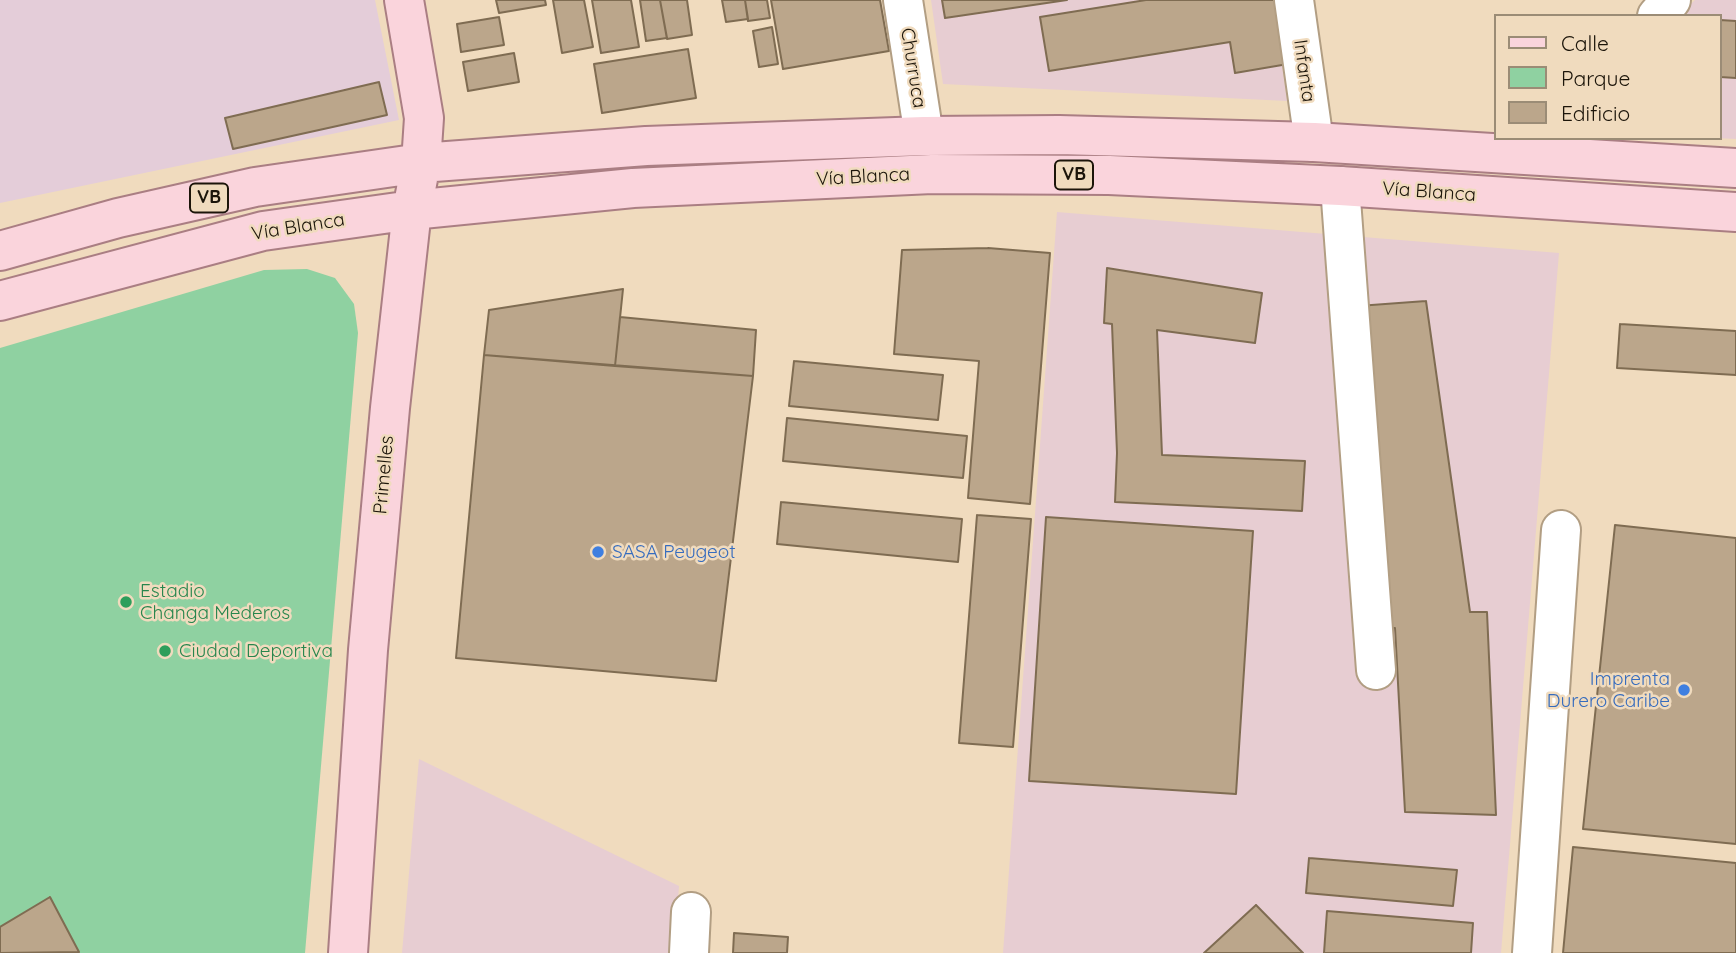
<!DOCTYPE html>
<meta charset="utf-8">
<style>
body{margin:0}
#map{position:relative;width:1736px;height:953px;overflow:hidden;background:#f0dbbe;font-family:Quicksand,sans-serif}
canvas{display:block}
.legend{position:absolute;left:1494px;top:14px;width:228px;height:126px;box-sizing:border-box;background:#f0dbbe;border:2px solid #9b8c76;margin:0;padding:9px 12px;list-style:none;font-size:21px;color:#1c150a}
.legend li{display:flex;align-items:center;gap:14px;height:35px}
.legend b{width:35px;border:2px solid #9b8c76}
</style>
<div id="map">
<canvas width="1736" height="953"></canvas>
<ul class="legend">
<li><b style="height:9px;background:#fad4dc"></b>Calle</li>
<li><b style="height:19px;background:#8fd1a1"></b>Parque</li>
<li><b style="height:19px;background:#bba68b"></b>Edificio</li>
</ul>
</div>
<script>
const ctx = document.querySelector('canvas').getContext('2d');
ctx.lineJoin = 'round';
function fill(path, color) {
  ctx.fillStyle = color;
  ctx.fill(path, 'evenodd');
}
function poly(rows) {
  const path = new Path2D();
  for (const r of rows) {
    path.moveTo(r[0], r[1]);
    for (let i = 2; i < r.length; i += 2) path.lineTo(r[i], r[i + 1]);
  }
  return path;
}
function strokePath(path, color, width, dash) {
  ctx.strokeStyle = color;
  ctx.lineWidth = width;
  ctx.lineCap = dash ? 'butt' : 'round';
  ctx.setLineDash(dash || []);
  ctx.stroke(path);
}
function label(font, color, halo, rows, align = 'center') {
  ctx.font = font + ' Quicksand,sans-serif';
  ctx.lineWidth = 5;
  ctx.setLineDash([]);
  ctx.textBaseline = 'middle';
  ctx.strokeStyle = halo;
  ctx.fillStyle = color;
  for (const [text, x, y, turn = 0] of rows) {
    ctx.save();
    ctx.translate(x, y);
    ctx.rotate((+turn || 0) * Math.PI / 180);
    ctx.textAlign = isNaN(turn) ? turn : align;
    if (halo) ctx.strokeText(text, 0, 0);
    ctx.fillText(text, 0, 0);
    ctx.restore();
  }
}
fill(poly([
 [0,0,375,0,399,120,0,203]
]), '#e4cdd9');
fill(poly([
 [931,0,1273,0,1287,101,943,84],
 [1695,0,1736,0,1736,139,1716,138,1720,138,1720,16,1678,16],
 [1057,212,1559,253,1501,953,1003,953],
 [419,759,679,886,674,953,402,953]
]), '#e7cdd2');
fill(poly([
 [307,269,335,278,354,304,358,333,305,953,0,953,0,348,264,270]
]), '#8fd1a1');
const building = poly([
 [496,0,545,0,546,5,499,13,496,0],
 [553,0,584,0,593,47,562,53,553,0],
 [592,0,631,0,639,47,601,53,592,0],
 [640,0,660,0,667,38,646,41,640,0],
 [660,0,687,0,692,35,667,39,660,0],
 [722,0,745,0,748,19,726,22,722,0],
 [745,0,767,0,770,18,748,21,745,0],
 [771,0,880,0,889,51,783,69,771,0],
 [942,0,1067,0,945,18,942,0],
 [1146,0,1278,0,1288,64,1235,73,1230,42,1049,71,1040,17,1146,0],
 [499,17,504,45,461,52,457,24,499,17],
 [1720,20,1736,21,1736,78,1720,77,1720,20],
 [772,27,778,64,759,67,753,31,772,27],
 [688,49,696,98,602,113,594,64,688,49],
 [514,53,519,82,468,91,463,62,514,53],
 [379,82,387,115,233,149,225,118,379,82],
 [988,248,1050,253,1030,504,968,498,979,361,894,354,902,250,988,248],
 [1107,268,1262,293,1255,343,1157,330,1162,455,1305,461,1302,511,1115,502,1117,453,1112,324,1104,323,1107,268],
 [623,289,615,366,484,355,489,310,623,289],
 [1426,301,1470,612,1487,612,1496,815,1405,812,1395,628,1382,628,1358,306,1426,301],
 [620,317,756,330,753,376,615,366,620,317],
 [1620,324,1736,331,1736,375,1617,368,1620,324],
 [484,355,753,376,716,681,456,658,484,355],
 [794,361,943,375,938,420,789,406,794,361],
 [787,418,967,436,963,478,783,461,787,418],
 [781,502,962,519,958,562,777,544,781,502],
 [977,515,1031,519,1013,747,959,743,977,515],
 [1046,517,1253,531,1236,794,1029,781,1046,517],
 [1615,525,1736,538,1736,844,1583,829,1615,525],
 [1573,847,1736,863,1736,953,1563,953,1573,847],
 [1309,858,1457,870,1453,906,1306,893,1309,858],
 [50,897,79,952,0,953,0,927,50,897],
 [1256,905,1303,953,1204,953,1256,905],
 [1327,911,1473,923,1471,953,1324,953,1327,911],
 [734,933,788,937,787,953,733,953,734,933]
]);
fill(building, '#bba68b');
strokePath(building, '#7f6c52', 2);
const minor = poly([
 [903,0,924,136],
 [1294,0,1314,142],
 [1657,16,1671,0],
 [1340,186,1376,670],
 [689,953,691,912],
 [1532,953,1561,530]
]);
const major = poly([
 [0,251,118,218,255,187,421,163,646,146,924,136,1059,135,1314,142,1736,168],
 [0,301,263,231,412,210,633,188,932,174,1109,175,1340,186,1736,212],
 [348,953,368,650,390,408,412,210,421,163,424,118,404,0]
]);
strokePath(minor, '#b29e83', 42);
strokePath(major, '#aa7e83', 42);
strokePath(minor, '#fff', 38);
strokePath(major, '#fad4dc', 38);
for (const [x, y, r, color] of [
 [598,552,7,"#3f7fe0"],
 [126,602,7,"#2e9e5b"],
 [165,651,7,"#2e9e5b"],
 [1684,690,7,"#3f7fe0"]
]) {
  const dot = new Path2D();
  dot.arc(x, y, r, 0, 2 * Math.PI);
  ctx.fillStyle = color;
  ctx.fill(dot);
  strokePath(dot, '#f0dbbe', 2.5);
}
for (const [x, y, w] of [
 [1074,175,38],
 [209,198,38]
]) {
  const box = new Path2D();
  box.roundRect(x - w / 2, y - 14.5, w, 29, 5);
  ctx.fillStyle = '#f0dbbe';
  ctx.fill(box);
  strokePath(box, '#1c150a', 2);
}
label('bold 18px', '#1c150a', null, [
 ["VB",1074,175],
 ["VB",209,198]
]);
label('19px', '#1c150a', '#f0dbbe', [
 ["Churruca",913,68,81],
 ["Infanta",1304,71,82],
 ["Vía Blanca",863,177,-3],
 ["Vía Blanca",1429,192,4],
 ["Vía Blanca",298,227,-9],
 ["Primelles",384,475,-85]
]);
label('19px', '#366cbe', '#f0dbbe', [
 ["SASA Peugeot",612,552],
 ["Imprenta",1670,679,"right"],
 ["Durero Caribe",1670,701,"right"]
], 'left');
label('19px', '#27864d', '#f0dbbe', [
 ["Estadio",140,591],
 ["Changa Mederos",140,613],
 ["Ciudad Deportiva",179,651]
], 'left');
</script>
